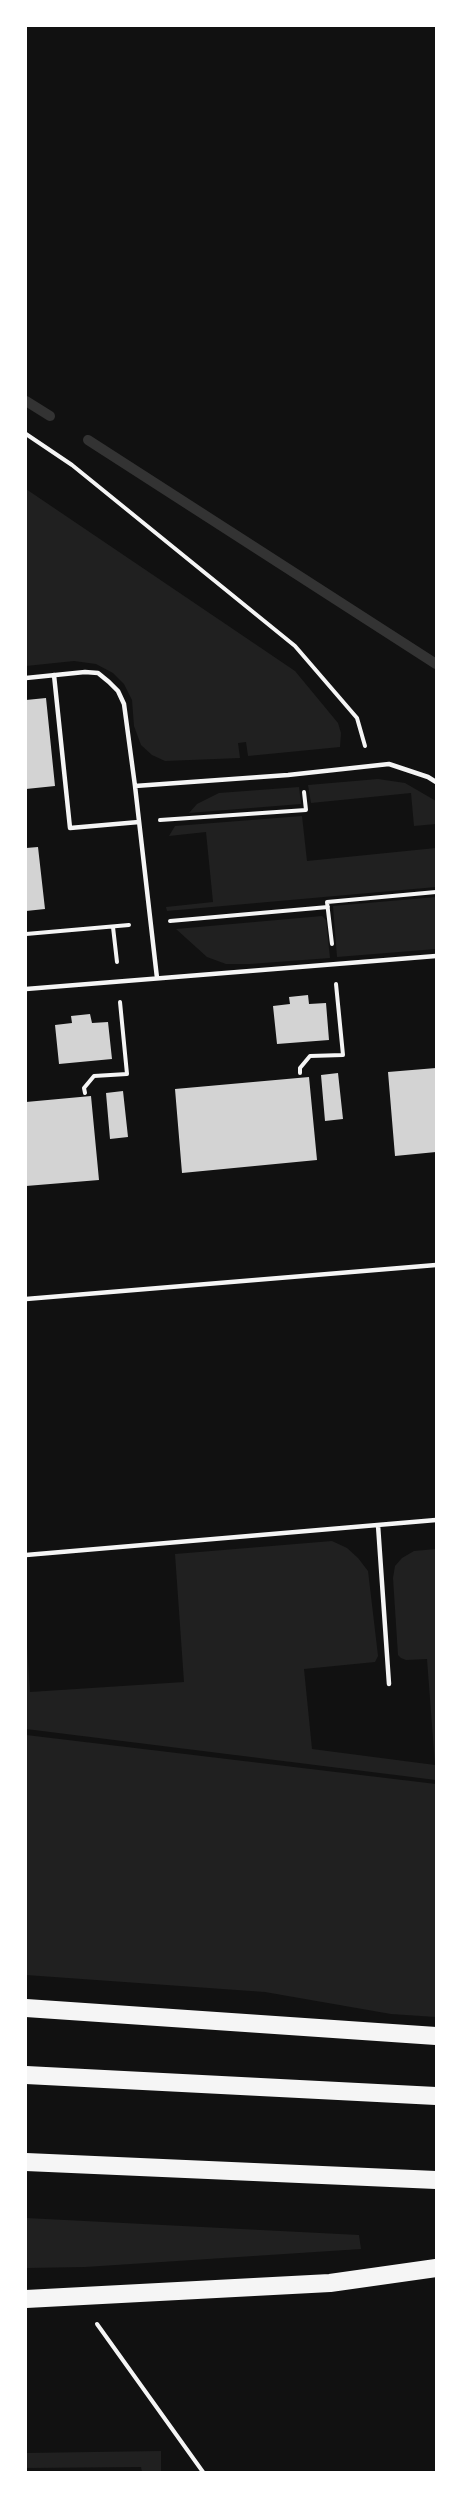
<!DOCTYPE html>
<style>
body{margin:0}
#map{position:relative;width:462px;height:2498px;overflow:hidden;background:#111;font-family:"Exo 2",sans-serif}
canvas{display:block}
.frame{position:absolute;inset:0;border:27px solid #fff;pointer-events:none}
</style>
<div id="map">
<canvas width="462" height="2498"></canvas>
<div class="frame"></div>
</div>
<script>
const ctx = document.querySelector('canvas').getContext('2d');
ctx.lineJoin = 'round';
function fill(path, color) {
  ctx.fillStyle = color;
  ctx.fill(path, 'evenodd');
}
function poly(rows) {
  const path = new Path2D();
  for (const r of rows) {
    path.moveTo(r[0], r[1]);
    for (let i = 2; i < r.length; i += 2) path.lineTo(r[i], r[i + 1]);
  }
  return path;
}
function strokePath(path, color, width, dash) {
  ctx.strokeStyle = color;
  ctx.lineWidth = width;
  ctx.lineCap = dash ? 'butt' : 'round';
  ctx.setLineDash(dash || []);
  ctx.stroke(path);
}
fill(poly([
 [26,489,295,671,338,723,341,733,340,747,248,756,246,742,238,743,240,758,165,761,152,755,141,745,134,726,132,700,124,684,113,673,96,664,74,661,26,666],
 [378,779,405,783,436,801,436,824,414,826,411,793,311,803,308,785],
 [299,787,301,804,189,813,197,804,219,793],
 [302,816,307,861,436,848,436,887,167,911,166,907,213,902,206,832,169,836,175,826],
 [436,897,436,949,337,957,333,906],
 [322,916,326,920,330,958,250,964,226,964,207,957,176,929],
 [332,1541,347,1548,358,1558,368,1571,378,1656,375,1662,304,1669,312,1749,435,1765,427,1659,406,1660,401,1658,398,1655,393,1578,395,1566,402,1558,414,1551,436,1549,436,1780,26,1729,26,1631,30,1692,184,1682,175,1554],
 [26,1735,436,1784,436,2017,391,2014,265,1992,26,1975],
 [26,2218,359,2235,361,2249,85,2267,26,2268],
 [161,2451,161,2472,142,2472,141,2467,26,2468,26,2453]
]), '#202020');
strokePath(poly([
 [26,401,50,416],
 [88,440,436,664]
]), '#333', 10);
fill(poly([
 [46,698,55,786,26,789,26,700],
 [38,847,45,909,26,911,26,848],
 [308,995,309,1004,326,1003,329,1040,277,1044,273,1006,290,1004,289,997],
 [90,1014,92,1023,108,1022,112,1059,59,1064,55,1025,72,1023,71,1016],
 [436,1068,436,1152,395,1156,388,1072],
 [338,1073,343,1119,325,1121,321,1075],
 [309,1077,317,1160,182,1173,175,1089],
 [123,1091,128,1137,110,1139,106,1093],
 [91,1096,99,1180,26,1186,26,1102]
]), '#d3d3d3');
strokePath(poly([
 [26,434,72,465,295,646,357,718,365,746],
 [160,820,306,810,304,792],
 [170,921,328,907],
 [113,927,117,962],
 [26,934,129,925],
 [332,944,327,902,436,892],
 [300,1073,300,1068,310,1056,343,1055,336,984],
 [85,1093,84,1088,94,1076,127,1074,120,1002],
 [97,2324,203,2472]
]), '#f5f5f5', 4);
strokePath(poly([
 [54,675,70,828,139,822],
 [26,678,85,672,98,673,109,682,118,691,124,704,135,786],
 [157,978,135,786,288,775,389,764,428,777,436,782],
 [26,989,436,956],
 [26,1299,436,1265],
 [378,1525,389,1684],
 [26,1555,436,1520]
]), '#f5f5f5', 4.5);
strokePath(poly([
 [26,2008,436,2036],
 [26,2075,436,2096],
 [26,2162,436,2180],
 [26,2299,330,2283,436,2268]
]), '#f5f5f5', 18);
</script>
